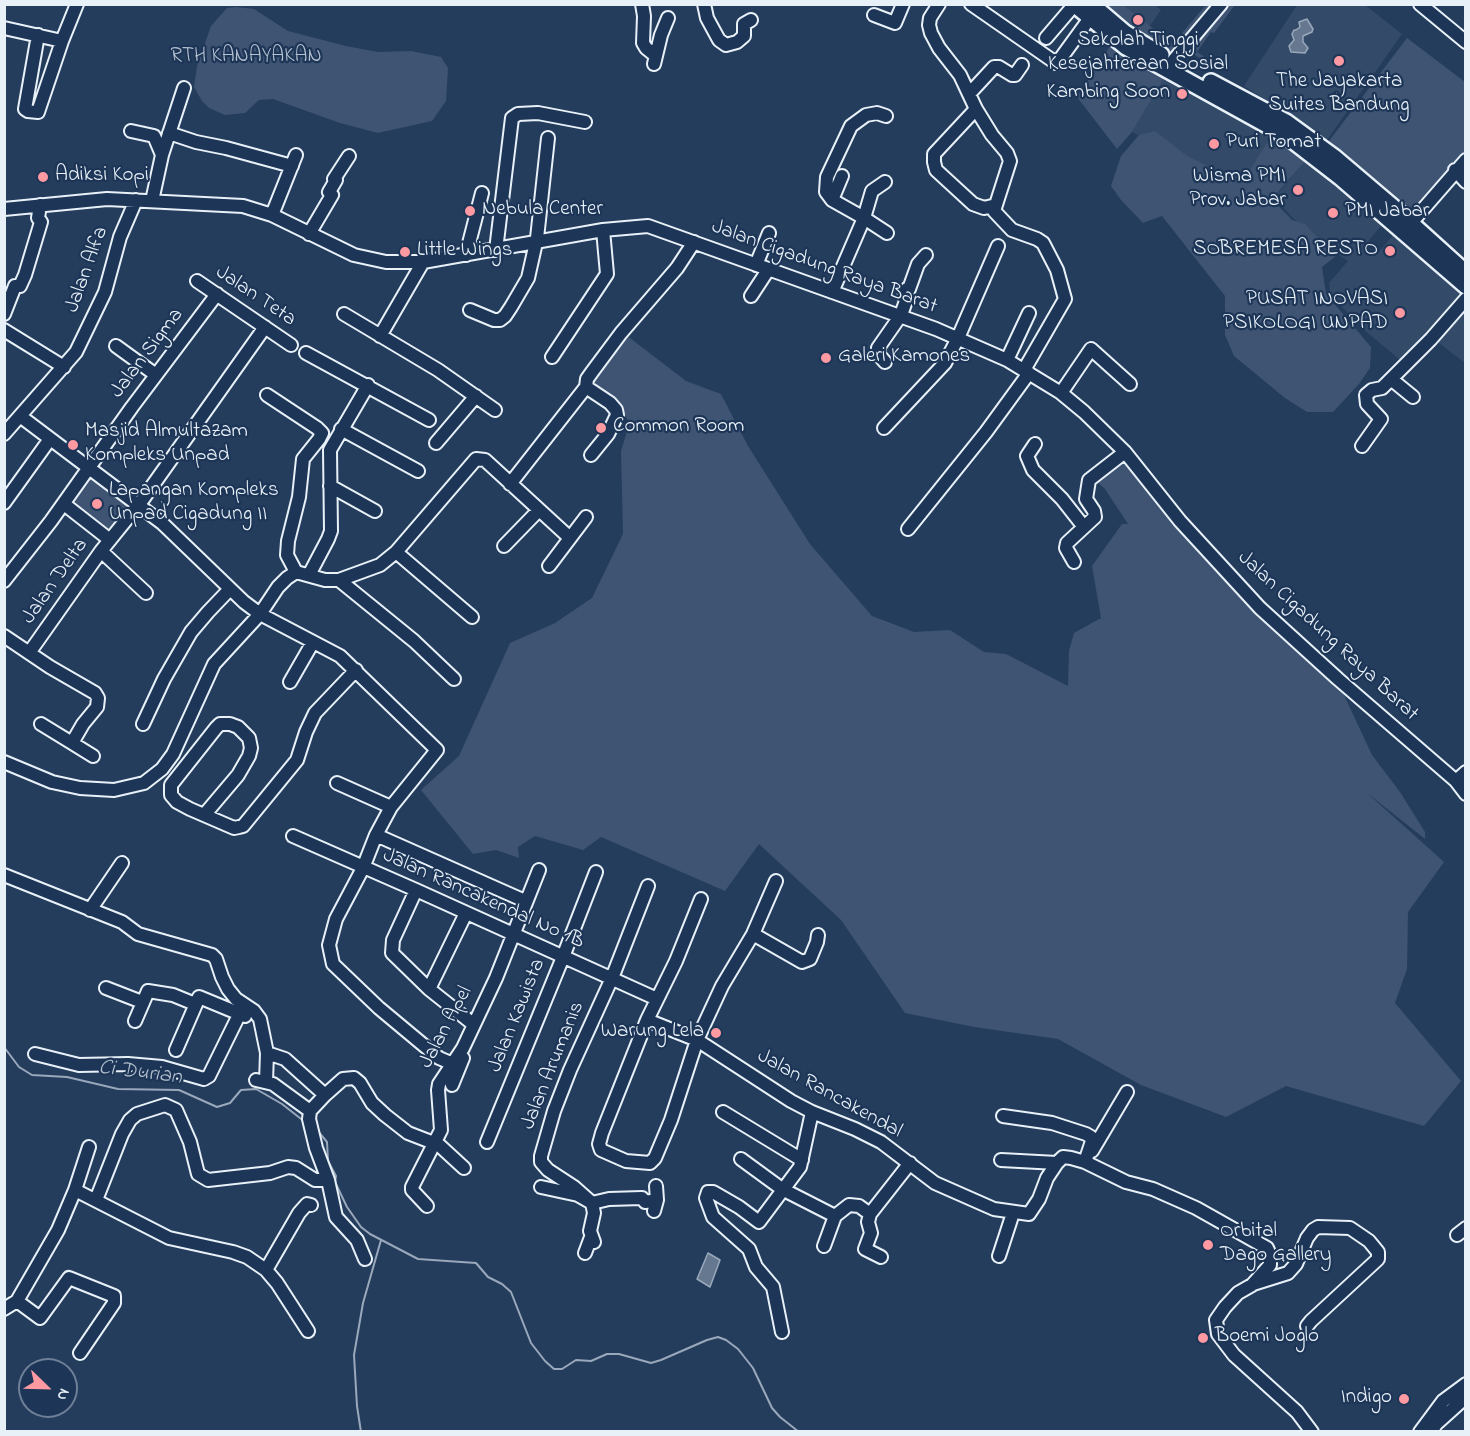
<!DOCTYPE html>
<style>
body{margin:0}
#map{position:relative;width:1470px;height:1436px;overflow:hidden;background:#253d5d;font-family:"Indie Flower",sans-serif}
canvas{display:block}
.frame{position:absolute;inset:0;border:6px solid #e8f1f8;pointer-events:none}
.north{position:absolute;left:18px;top:1358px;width:60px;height:60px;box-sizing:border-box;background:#1d3557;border:2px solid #6e8097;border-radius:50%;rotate:113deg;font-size:16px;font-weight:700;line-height:24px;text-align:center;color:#e8f1f8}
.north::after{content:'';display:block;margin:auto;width:21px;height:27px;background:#ff9aa2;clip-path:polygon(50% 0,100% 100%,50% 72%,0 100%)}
</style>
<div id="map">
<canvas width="1470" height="1436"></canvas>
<div class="frame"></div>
<div class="north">N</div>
</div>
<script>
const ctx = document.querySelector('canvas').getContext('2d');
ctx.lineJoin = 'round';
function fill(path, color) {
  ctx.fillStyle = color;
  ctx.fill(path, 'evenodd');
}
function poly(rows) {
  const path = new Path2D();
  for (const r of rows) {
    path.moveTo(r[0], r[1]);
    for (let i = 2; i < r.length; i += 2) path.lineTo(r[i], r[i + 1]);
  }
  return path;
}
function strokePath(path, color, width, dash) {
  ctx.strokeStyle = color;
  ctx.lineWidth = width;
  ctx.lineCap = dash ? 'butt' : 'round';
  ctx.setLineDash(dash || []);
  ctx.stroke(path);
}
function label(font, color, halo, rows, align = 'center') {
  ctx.font = font + ' "Indie Flower",sans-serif';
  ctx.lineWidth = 4.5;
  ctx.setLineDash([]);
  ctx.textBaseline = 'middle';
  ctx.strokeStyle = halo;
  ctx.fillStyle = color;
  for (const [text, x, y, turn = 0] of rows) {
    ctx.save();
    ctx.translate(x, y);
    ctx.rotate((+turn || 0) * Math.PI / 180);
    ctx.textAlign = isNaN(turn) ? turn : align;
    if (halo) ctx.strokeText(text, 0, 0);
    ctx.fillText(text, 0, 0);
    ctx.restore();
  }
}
fill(poly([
 [1104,5,1160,5,1157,7,1161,10,1147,30],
 [1297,5,1365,5,1402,34,1327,140,1244,86],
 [1166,75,1276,135,1244,191,1132,132],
 [1309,157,1386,220,1365,245,1375,256,1397,231,1465,291,1465,297,1405,364,1363,329,1330,294,1329,283,1348,261,1307,233,1274,198],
 [1465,305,1465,363,1435,340]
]), '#334a68');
fill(poly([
 [1097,5,1123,5,1178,48,1171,57,1131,34],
 [1206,5,1217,5,1182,46,1176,40],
 [1224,5,1235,5,1214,33,1211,32,1197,52,1222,68,1220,71,1187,50],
 [236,7,254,9,288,31,346,46,378,52,411,51,441,57,448,68,446,101,432,121,378,133,340,123,273,99,259,100,245,113,225,115,209,108,202,101,194,87,197,66,211,26,227,8],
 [1407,38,1465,82,1465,152,1411,210,1329,141],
 [1112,43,1166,75,1132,132,1117,149,1077,97],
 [1155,131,1187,156,1236,180,1245,178,1272,135,1309,157,1272,199,1292,220,1305,224,1314,234,1333,249,1335,257,1322,267,1326,294,1371,347,1370,368,1359,384,1333,412,1307,412,1285,398,1234,356,1225,335,1225,296,1162,216,1143,223,1121,200,1111,186,1121,156,1139,135],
 [626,335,686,381,721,394,748,446,810,544,872,616,914,632,950,630,984,652,1006,654,1068,686,1069,651,1074,633,1101,618,1092,566,1122,524,1128,524,1105,489,1092,477,1125,452,1181,522,1337,680,1372,755,1400,792,1425,832,1425,839,1366,792,1444,862,1408,912,1407,969,1395,1003,1461,1081,1424,1126,1286,1086,1226,1117,1141,1085,1058,1039,974,1027,905,1013,841,920,759,844,725,891,601,837,583,850,535,836,518,847,519,858,496,850,473,854,421,790,459,756,510,643,555,623,592,598,623,534,621,451,630,422,608,396,590,381],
 [89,471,137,505,110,538,66,503]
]), '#3e5472');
const water = poly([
 [1307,19,1313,29,1312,32,1303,36,1303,42,1308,48,1305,53,1291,52,1289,46,1294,40,1292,34,1294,30,1296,30,1300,27,1299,22,1307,19],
 [708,1253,720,1260,710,1287,697,1279,708,1253]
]);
fill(water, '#657890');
strokePath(water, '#99a8ba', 1.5);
strokePath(poly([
 [4,1047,19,1067,32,1075,67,1077,118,1089,179,1090,217,1107,230,1103,241,1090,256,1089,282,1104,305,1122],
 [317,1130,327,1142,328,1161,336,1176,335,1182,347,1207,361,1227,370,1234,418,1259,476,1263,488,1277,502,1284,511,1292,531,1343,545,1361,554,1369,562,1369,576,1360,591,1361,607,1354,619,1354,651,1363,661,1360,707,1340,718,1337,726,1340,738,1349,753,1368,772,1408,780,1417,799,1432],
 [361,1432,357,1406,354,1355,363,1303,381,1240]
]), '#99a8ba', 2);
const minor = poly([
 [642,4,644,16,643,43,646,48,656,56],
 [704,4,707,18,719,40,726,45,737,42,744,36,744,24,751,20],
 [939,4,930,18,929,25,931,33,939,48,960,75,976,109,992,135,1007,153,1010,161,994,211,1012,230,1037,239,1043,243,1057,270,1065,299,1024,370],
 [971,4,1056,63,1058,62,1090,18],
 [1420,4,1466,42],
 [874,15,895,23,903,4],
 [4,28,62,41],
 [38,35,25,109,28,111,38,112,62,41,77,4],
 [1046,38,1075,4],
 [654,64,661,35,668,18],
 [1168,70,1173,61,1221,4],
 [969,94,994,67,999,67,1012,75,1015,75,1022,65],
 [976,109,934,154,934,162,936,170,973,204,984,208,996,205],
 [131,131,154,136,162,155],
 [169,133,196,142,226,148,292,166],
 [1455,170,1466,182],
 [885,182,872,191,864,218,832,200,826,192,827,177,851,126,866,115,877,113,886,116],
 [832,200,842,176],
 [152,201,162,155,184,88],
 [4,209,107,199,243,206,272,215,354,255,386,262,423,262,603,230,648,226,936,329,1007,360,1061,393,1084,412,1125,452,1180,521,1260,608,1338,679,1456,781,1466,794],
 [272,215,296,155],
 [1411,223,1466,160],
 [309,234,332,195,329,192,336,180,334,179,349,156],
 [496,250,512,118,518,114,538,113,585,122],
 [466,255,482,193],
 [756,265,769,233],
 [197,281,291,345],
 [832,292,864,218,887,233],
 [751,296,768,270],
 [470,310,494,320,500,320,505,316,511,307,528,278,537,238,548,138],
 [4,314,15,286,20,286,25,275,41,222,38,218,40,205],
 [344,314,438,370,495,410],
 [4,330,64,367],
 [380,336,423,262],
 [116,346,156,375],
 [306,353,429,420],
 [552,357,607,274,603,230],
 [1007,360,1029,313],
 [885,362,879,355,878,348,901,315,907,298,904,297,907,289,909,289,918,264,926,255],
 [1391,379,1413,397],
 [586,387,587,379,592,372,621,333,677,268,694,242],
 [586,387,610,403,616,410,617,415,608,434,591,455],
 [1061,393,1091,349,1130,384],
 [267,395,317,428,322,433,319,439,303,459,299,497,288,541,287,555,296,572],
 [20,416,162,523,244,602,260,614,340,656,437,750,391,807,376,835,363,868,336,919,329,945,333,964,379,1008,439,1058,453,1064],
 [884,428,945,363,958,338,998,246],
 [341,429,418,471],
 [4,434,76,352,105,292,120,237,136,200],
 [436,443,476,396],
 [1035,444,1027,456,1033,470,1062,499,1084,527],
 [1362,446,1381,419,1367,404,1366,395,1372,390,1382,388,1431,339,1466,299],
 [510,484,586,387],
 [330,486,375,511],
 [4,503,50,439],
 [64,504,110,540],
 [908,529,986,432,1029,373],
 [504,546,539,510],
 [101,551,146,593],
 [396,552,472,617],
 [1074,562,1066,548,1067,543,1095,517,1094,511,1086,499,1089,480,1125,452],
 [549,566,586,517],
 [309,575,328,539,331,531,330,450,368,385],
 [339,580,414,641,454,679],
 [4,581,51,521,132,407,217,294],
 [4,636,50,667,95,693,98,698,97,707,83,724,72,743,93,756],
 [29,653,101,551,143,499,265,327],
 [290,682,313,642],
 [41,724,72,743],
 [143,724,164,679,191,632,208,612,230,589],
 [4,762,52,782,80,788,114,790,144,783,162,769,173,754,214,664,260,614,278,587,287,578,296,572,325,580,339,580,380,565,396,552,476,459,485,460,570,538],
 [1456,781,1466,772],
 [337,783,391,807],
 [205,814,238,775,249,756,251,748,249,738,238,727,230,724,220,724,216,728,171,785,171,795,177,802,190,809,234,828,239,827,243,826,297,760,306,732,315,713,356,670],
 [376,835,525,901],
 [293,836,416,890,657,999],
 [4,875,122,922,138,934,212,955,216,959,222,977,228,989,236,999,254,1011,260,1019,267,1053,266,1082],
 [416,890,393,940,392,953,429,989,473,1024],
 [701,899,676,961,647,1020,602,1133,599,1144,601,1150,626,1161,650,1163,655,1158,671,1120,697,1040,722,986,753,934,776,881],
 [90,910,122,863],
 [753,934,802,962,810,959,817,942,818,935],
 [106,988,142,1002],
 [429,989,466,913],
 [647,1020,697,1040,791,1101,812,1112,855,1129,881,1142,935,1183,994,1209,1029,1214,1039,1199,1047,1178,1057,1163,1063,1157,1071,1158,1085,1162,1126,1182,1153,1189,1196,1208,1267,1248,1270,1255,1270,1265,1252,1285,1238,1293,1225,1307,1216,1320,1218,1334,1234,1355,1297,1412,1312,1432],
 [135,1021,148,991,173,995,195,1004],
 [176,1050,199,997,245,1016],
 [267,1053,285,1059,325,1095],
 [35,1054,79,1065,128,1064,162,1067,204,1079,209,1076,239,1015],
 [256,1080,273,1084,310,1111],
 [452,1085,463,1058],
 [723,1112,802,1160],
 [1003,1116,1052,1123,1086,1134,1091,1137,1092,1141,1085,1162],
 [487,1142,563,957,596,872],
 [1092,1151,1127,1092],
 [741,1159,782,1189,835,1216,849,1205,859,1206,870,1214,910,1163],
 [1001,1160,1057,1163],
 [656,1186,657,1200],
 [541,1187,578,1195,592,1203,609,1199,642,1198,645,1202,657,1200,654,1211],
 [75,1190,169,1238,233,1252,247,1257,266,1270,277,1283,308,1331],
 [96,1200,122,1134,130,1120,137,1114,165,1105,176,1110,190,1142,198,1174,208,1180,270,1173,288,1167,296,1168,315,1180,328,1180],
 [427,1206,412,1190,412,1187,441,1130,438,1090,439,1084,463,1048,496,978,539,870],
 [870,1214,868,1222,871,1233,865,1249,881,1257],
 [1457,1235,1466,1228],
 [594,1242,590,1231,594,1213,592,1203,574,1187,548,1170,541,1162,541,1156,554,1111,570,1070,612,978,648,886],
 [824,1246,835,1216],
 [585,1253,591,1237],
 [999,1256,1013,1213],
 [365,1259,357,1240,336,1217,328,1180,316,1148,309,1119,310,1111,325,1095,343,1079,354,1078,360,1083,372,1103,385,1115,408,1133,439,1145,464,1168],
 [266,1270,299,1213,307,1204,311,1205],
 [1253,1284,1288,1273,1296,1264,1307,1238,1313,1230,1318,1227,1350,1228,1369,1241,1378,1252,1378,1259,1311,1321,1307,1326],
 [17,1301,40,1318,69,1278,114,1296,114,1303,80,1353],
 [4,1309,17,1301,58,1230,75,1190,89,1147],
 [782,1332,773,1287,756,1267,749,1249,713,1217,706,1198,708,1192,713,1192,739,1207,759,1222,800,1167,812,1112],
 [1420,1432,1443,1401,1466,1384],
 [1431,1432,1436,1424,1466,1397]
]);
const major = poly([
 [1074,4,1126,47,1287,136,1340,177,1466,286],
 [1091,4,1125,33,1161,55],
 [1211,82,1286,122,1334,157,1394,208,1466,273]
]);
strokePath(minor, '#e8f1f8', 16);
strokePath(major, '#e8f1f8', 20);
strokePath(minor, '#1d3557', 12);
strokePath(major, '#1d3557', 15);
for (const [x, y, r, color] of [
 [1138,20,6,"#ff9aa2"],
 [1339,61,6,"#ff9aa2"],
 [1182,94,6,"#ff9aa2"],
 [1214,144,6,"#ff9aa2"],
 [43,177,6,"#ff9aa2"],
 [1298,190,6,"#ff9aa2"],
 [470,211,6,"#ff9aa2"],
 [1333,213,6,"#ff9aa2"],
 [1390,251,6,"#ff9aa2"],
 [405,252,6,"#ff9aa2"],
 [1400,313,6,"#ff9aa2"],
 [826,358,6,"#ff9aa2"],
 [601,428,6,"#ff9aa2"],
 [73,445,6,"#ff9aa2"],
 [97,504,6,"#ff9aa2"],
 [716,1033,6,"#ff9aa2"],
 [1208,1245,6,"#ff9aa2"],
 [1203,1338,6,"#ff9aa2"],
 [1404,1399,6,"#ff9aa2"]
]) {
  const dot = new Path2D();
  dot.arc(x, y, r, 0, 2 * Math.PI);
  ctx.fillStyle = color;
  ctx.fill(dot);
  strokePath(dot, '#1d3557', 2);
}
label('21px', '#e8f1f8', '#1d3557', [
 ["Sekolah Tinggi",1138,42,"center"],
 ["Kesejahteraan Sosial",1138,66,"center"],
 ["The Jayakarta",1339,83,"center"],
 ["Suites Bandung",1339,107,"center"],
 ["Kambing Soon",1170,94,"right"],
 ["Puri Tomat",1226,144],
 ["Adiksi Kopi",55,177],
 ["Wisma PMI",1286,178,"right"],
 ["Prov. Jabar",1286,202,"right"],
 ["Nebula Center",482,211],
 ["PMI Jabar",1345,213],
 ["SOBREMESA RESTO",1378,251,"right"],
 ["Little Wings",417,252],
 ["PUSAT INOVASI",1388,301,"right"],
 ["PSIKOLOGI UNPAD",1388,325,"right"],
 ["Galeri Kamones",838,358],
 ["Common Room",613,428],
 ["Masjid Almultazam",85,433],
 ["Kompleks Unpad",85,457],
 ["Lapangan Kompleks",109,492],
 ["Unpad Cigadung II",109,516],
 ["Warung Lela",704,1033,"right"],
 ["Orbital",1220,1233],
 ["Dago Gallery",1220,1257],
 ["Boemi Joglo",1215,1338],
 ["Indigo",1392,1399,"right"]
], 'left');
label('21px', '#b5c2d0', '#1d3557', [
 ["RTH KANAYAKAN",246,58]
]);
label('21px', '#e8f1f8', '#1d3557', [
 ["Jalan Cigadung Raya Barat",824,268,20],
 ["Jalan Alfa",88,270,-70],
 ["Jalan Teta",255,297,34],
 ["Jalan Sigma",148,354,-53],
 ["Jalan Delta",56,582,-55],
 ["Jalan Cigadung Raya Barat",1327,637,43],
 ["Jalan Rancakendal No 1B",483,900,24],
 ["Jalan Kawista",518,1016,-68],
 ["Jalan Apel",447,1028,-62],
 ["Jalan Arumanis",554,1066,-68],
 ["Jalan Rancakendal",829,1095,29]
]);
label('italic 22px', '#b4c1ce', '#1d3557', [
 ["Ci Durian",140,1074,7]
]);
</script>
